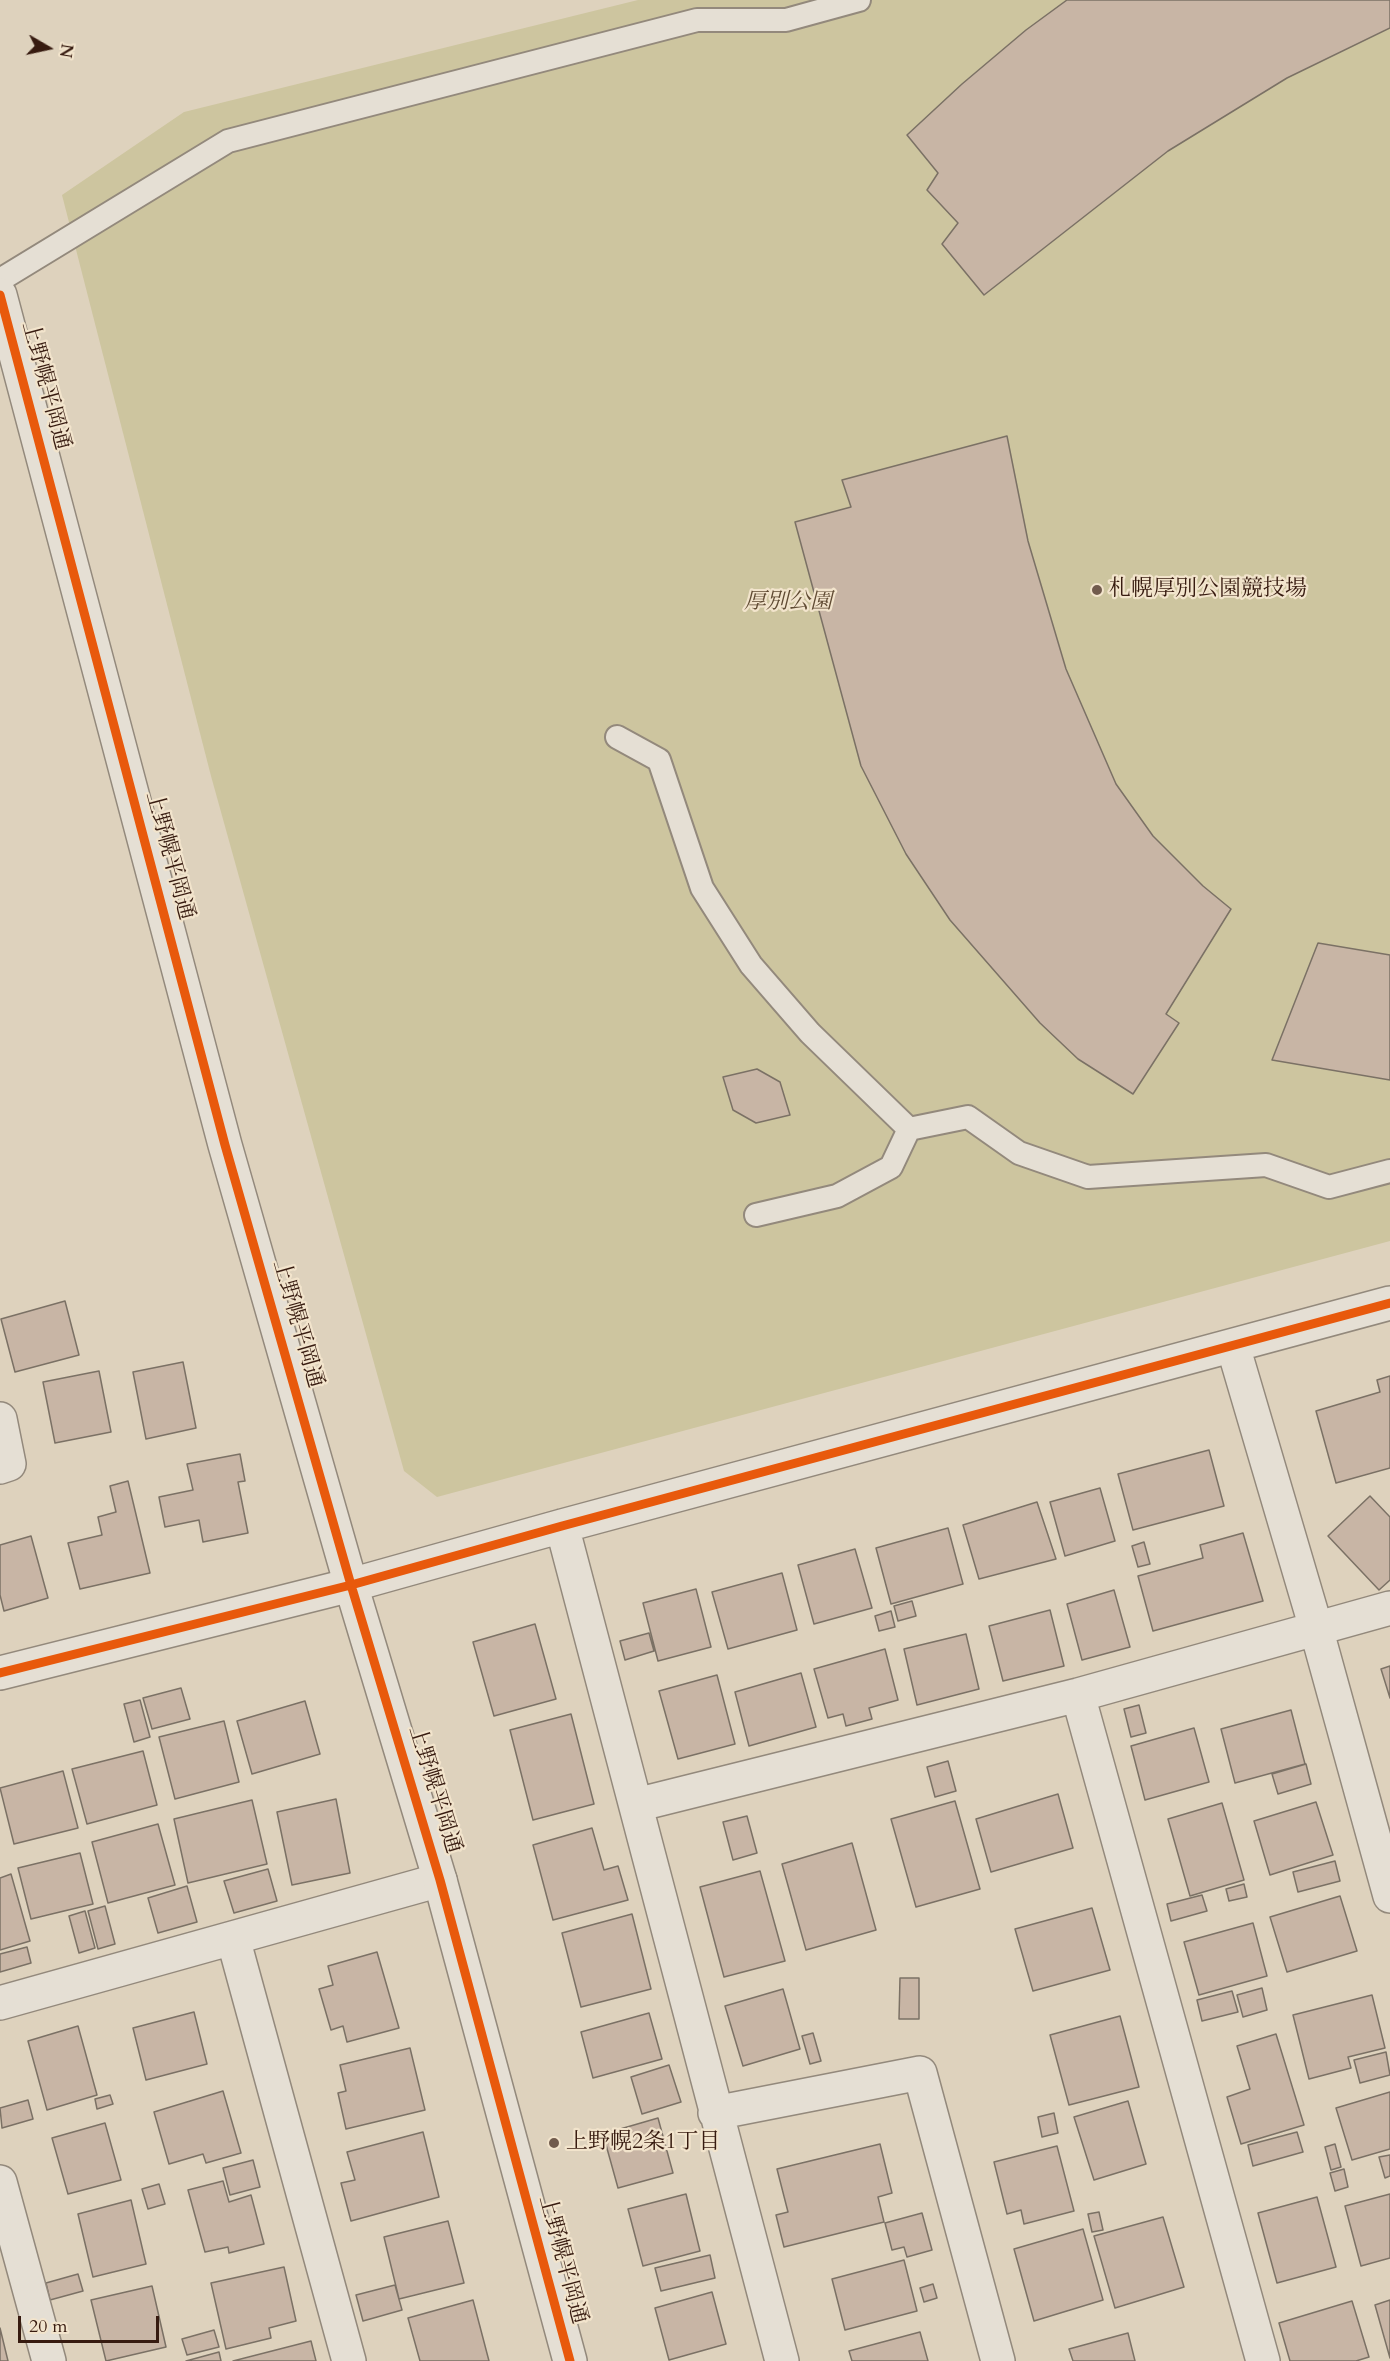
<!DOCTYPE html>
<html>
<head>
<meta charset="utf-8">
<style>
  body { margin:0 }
  #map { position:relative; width:1390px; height:2361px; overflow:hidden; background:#ded2bd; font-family:Cardo,serif }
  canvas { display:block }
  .north { position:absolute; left:18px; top:18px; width:60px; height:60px; -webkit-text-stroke:4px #f2e4cc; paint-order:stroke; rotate:99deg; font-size:16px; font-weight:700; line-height:24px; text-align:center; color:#371b10 }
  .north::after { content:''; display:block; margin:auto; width:21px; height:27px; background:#371b10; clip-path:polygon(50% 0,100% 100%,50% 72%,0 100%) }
  .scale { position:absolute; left:18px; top:2316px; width:141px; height:27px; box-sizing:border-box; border:3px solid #371b10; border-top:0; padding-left:8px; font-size:18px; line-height:21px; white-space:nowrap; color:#371b10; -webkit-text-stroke:4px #f2e4cc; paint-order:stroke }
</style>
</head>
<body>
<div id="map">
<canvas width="1390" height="2361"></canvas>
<div class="north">N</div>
<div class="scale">20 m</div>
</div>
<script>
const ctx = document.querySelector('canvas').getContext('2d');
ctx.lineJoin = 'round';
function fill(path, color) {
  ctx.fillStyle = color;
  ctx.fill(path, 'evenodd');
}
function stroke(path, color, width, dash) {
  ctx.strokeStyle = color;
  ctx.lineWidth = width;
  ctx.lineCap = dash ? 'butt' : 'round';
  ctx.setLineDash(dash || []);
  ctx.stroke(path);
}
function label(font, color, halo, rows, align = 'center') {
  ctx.font = font + ' Cardo,"Noto Serif JP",serif';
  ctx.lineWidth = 4.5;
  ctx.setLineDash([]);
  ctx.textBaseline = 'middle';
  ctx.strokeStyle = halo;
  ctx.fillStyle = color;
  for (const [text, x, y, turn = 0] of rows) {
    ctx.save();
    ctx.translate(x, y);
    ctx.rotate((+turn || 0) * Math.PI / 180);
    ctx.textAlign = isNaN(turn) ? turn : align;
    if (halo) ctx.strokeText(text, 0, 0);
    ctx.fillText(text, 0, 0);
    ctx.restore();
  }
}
const green = new Path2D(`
  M 638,0 L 1390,0 L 1390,1241 L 437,1497 L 404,1471 L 211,776 L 62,195 L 184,112 Z`);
const building = new Path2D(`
  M 1067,0 L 1390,0 L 1390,28 L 1287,78 L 1168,151 L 984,295 L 942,244 L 958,223 L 927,190 L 938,173 L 907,135 L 962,84 L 1026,30 Z
  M 1007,436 L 1028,541 L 1066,669 L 1116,784 L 1153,836 L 1203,886 L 1231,909 L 1166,1014 L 1179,1023 L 1133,1094 L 1078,1059 L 1040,1023 L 950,920 L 906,854 L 861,766 L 795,522 L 851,507 L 842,480 Z
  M 1318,943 L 1390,955 L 1390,1080 L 1272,1060 Z
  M 757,1069 L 780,1082 L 790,1115 L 756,1123 L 733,1110 L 723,1077 Z
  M 65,1301 L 79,1355 L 15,1372 L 1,1319 Z
  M 183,1362 L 196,1428 L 146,1439 L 133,1372 Z
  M 99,1371 L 111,1432 L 55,1443 L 43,1382 Z
  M 1390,1376 L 1390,1468 L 1336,1483 L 1316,1411 L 1380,1392 L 1377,1380 Z
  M 1209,1450 L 1224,1506 L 1133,1530 L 1118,1474 Z
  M 240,1454 L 245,1481 L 238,1482 L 248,1533 L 203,1542 L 199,1520 L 165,1527 L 159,1497 L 193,1490 L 187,1464 Z
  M 128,1481 L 150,1573 L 80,1589 L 68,1543 L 102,1535 L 98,1517 L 116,1512 L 110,1486 Z
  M 1100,1488 L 1115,1541 L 1065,1556 L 1050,1502 Z
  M 1370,1496 L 1390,1517 L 1390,1580 L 1379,1590 L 1328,1536 Z
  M 1037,1502 L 1056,1559 L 979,1579 L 963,1525 Z
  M 948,1528 L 963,1584 L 891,1604 L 876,1548 Z
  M 1243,1533 L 1263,1601 L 1153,1631 L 1138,1576 L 1203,1558 L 1200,1545 Z
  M 31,1536 L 48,1598 L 4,1611 L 0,1595 L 0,1545 Z
  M 1144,1542 L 1150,1564 L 1138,1567 L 1132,1546 Z
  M 855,1549 L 872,1608 L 814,1624 L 798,1565 Z
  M 782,1573 L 797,1630 L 728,1649 L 712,1592 Z
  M 696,1589 L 711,1647 L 658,1661 L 643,1603 Z
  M 1114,1590 L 1130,1647 L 1082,1660 L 1067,1604 Z
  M 912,1601 L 916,1616 L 898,1621 L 894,1606 Z
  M 1050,1610 L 1064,1666 L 1003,1681 L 989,1626 Z
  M 891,1611 L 895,1627 L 879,1631 L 875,1616 Z
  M 535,1624 L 556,1699 L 494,1716 L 473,1642 Z
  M 649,1633 L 654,1651 L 625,1660 L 620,1641 Z
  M 966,1634 L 979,1689 L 917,1705 L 904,1649 Z
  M 885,1649 L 898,1700 L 869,1708 L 872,1719 L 846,1726 L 843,1714 L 828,1718 L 814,1669 Z
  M 1390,1666 L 1390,1698 L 1381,1669 Z
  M 801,1673 L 816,1727 L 749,1746 L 735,1692 Z
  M 717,1675 L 735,1744 L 678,1759 L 659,1691 Z
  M 181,1688 L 190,1719 L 152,1729 L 143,1698 Z
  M 140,1700 L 150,1737 L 134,1742 L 124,1704 Z
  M 305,1701 L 320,1754 L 252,1774 L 237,1721 Z
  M 1139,1705 L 1146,1733 L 1131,1737 L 1124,1709 Z
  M 1291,1710 L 1305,1764 L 1235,1783 L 1221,1729 Z
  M 571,1714 L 594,1804 L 533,1820 L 510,1730 Z
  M 224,1721 L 239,1782 L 175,1799 L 159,1737 Z
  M 1194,1728 L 1209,1782 L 1145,1800 L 1131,1746 Z
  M 143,1751 L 157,1805 L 87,1824 L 72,1769 Z
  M 948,1761 L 956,1791 L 935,1797 L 927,1767 Z
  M 1306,1764 L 1311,1784 L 1278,1794 L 1272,1774 Z
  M 63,1771 L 78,1828 L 14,1844 L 0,1788 Z
  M 1058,1794 L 1073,1848 L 991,1872 L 976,1819 Z
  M 336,1799 L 350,1873 L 292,1885 L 277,1812 Z
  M 252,1800 L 267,1864 L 188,1883 L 174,1819 Z
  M 955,1801 L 980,1889 L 916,1907 L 891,1819 Z
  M 1316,1802 L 1333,1855 L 1270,1875 L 1254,1821 Z
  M 1222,1803 L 1244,1880 L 1190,1896 L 1168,1819 Z
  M 747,1816 L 757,1853 L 733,1860 L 723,1822 Z
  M 158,1824 L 175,1885 L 108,1903 L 92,1842 Z
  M 592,1828 L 604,1870 L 618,1866 L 628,1900 L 553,1920 L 533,1845 Z
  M 852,1843 L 876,1930 L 806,1950 L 782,1864 Z
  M 80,1853 L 93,1904 L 31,1919 L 18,1868 Z
  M 1335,1861 L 1340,1881 L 1298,1892 L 1293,1872 Z
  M 268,1869 L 277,1901 L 234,1913 L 224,1881 Z
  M 760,1871 L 785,1961 L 724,1977 L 700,1887 Z
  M 11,1874 L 30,1941 L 0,1950 L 0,1878 Z
  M 1244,1884 L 1247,1897 L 1229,1901 L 1226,1889 Z
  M 187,1886 L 197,1922 L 158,1933 L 148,1898 Z
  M 1202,1895 L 1207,1911 L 1171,1921 L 1167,1904 Z
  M 1340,1896 L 1357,1951 L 1287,1972 L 1270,1917 Z
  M 105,1906 L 115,1944 L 98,1949 L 88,1911 Z
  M 1092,1908 L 1110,1970 L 1033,1991 L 1015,1929 Z
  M 85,1911 L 95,1948 L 79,1953 L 69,1916 Z
  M 632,1914 L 651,1989 L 581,2007 L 562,1933 Z
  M 1253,1923 L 1267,1976 L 1199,1995 L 1184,1942 Z
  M 27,1947 L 31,1963 L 0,1972 L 0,1954 Z
  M 377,1952 L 399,2028 L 347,2042 L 343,2026 L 331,2030 L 319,1989 L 333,1985 L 328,1966 Z
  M 900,1978 L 919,1978 L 919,2019 L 899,2019 Z
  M 1262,1988 L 1267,2010 L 1243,2017 L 1237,1995 Z
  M 783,1989 L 800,2049 L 743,2066 L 725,2006 Z
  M 1232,1991 L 1238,2012 L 1202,2021 L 1197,2000 Z
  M 1372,1995 L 1385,2048 L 1348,2057 L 1351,2068 L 1309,2079 L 1293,2015 Z
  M 194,2012 L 207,2064 L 146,2080 L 133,2028 Z
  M 649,2013 L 662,2059 L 593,2078 L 581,2032 Z
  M 1120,2016 L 1139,2087 L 1069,2105 L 1050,2035 Z
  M 78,2026 L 97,2095 L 47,2110 L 28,2041 Z
  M 813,2033 L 821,2061 L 810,2064 L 802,2036 Z
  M 1276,2034 L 1304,2125 L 1241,2144 L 1227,2097 L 1250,2089 L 1237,2046 Z
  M 410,2048 L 425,2110 L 346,2129 L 338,2093 L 346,2091 L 340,2065 Z
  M 1386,2052 L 1390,2075 L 1360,2083 L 1354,2060 Z
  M 669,2065 L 681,2102 L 642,2114 L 631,2077 Z
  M 223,2091 L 241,2153 L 206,2163 L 203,2154 L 169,2164 L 154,2112 Z
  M 1390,2092 L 1390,2149 L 1352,2160 L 1336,2108 Z
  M 110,2095 L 113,2104 L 97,2109 L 95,2099 Z
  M 28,2100 L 33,2119 L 2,2128 L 0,2108 Z
  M 1128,2101 L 1146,2164 L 1094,2180 L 1074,2117 Z
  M 1054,2113 L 1058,2133 L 1042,2137 L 1038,2117 Z
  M 658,2118 L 673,2173 L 618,2188 L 603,2134 Z
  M 105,2123 L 121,2180 L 68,2194 L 52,2138 Z
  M 423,2132 L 439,2197 L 351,2221 L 341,2183 L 355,2180 L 347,2152 Z
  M 1297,2132 L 1303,2152 L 1253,2166 L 1248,2145 Z
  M 880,2144 L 892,2193 L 878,2197 L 884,2222 L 784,2247 L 776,2215 L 788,2212 L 777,2169 Z
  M 1335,2144 L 1341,2167 L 1331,2170 L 1325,2147 Z
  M 1057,2146 L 1074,2211 L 1024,2224 L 1021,2210 L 1007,2214 L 994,2162 Z
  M 1390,2155 L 1390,2176 L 1385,2178 L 1379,2157 Z
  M 253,2160 L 260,2187 L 230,2195 L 223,2168 Z
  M 1344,2169 L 1348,2187 L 1335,2191 L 1330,2173 Z
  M 223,2181 L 229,2202 L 251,2195 L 264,2244 L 229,2253 L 228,2247 L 205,2252 L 188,2190 Z
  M 159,2184 L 165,2204 L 148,2209 L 142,2189 Z
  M 686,2194 L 700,2251 L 643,2266 L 628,2209 Z
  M 1390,2194 L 1390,2258 L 1361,2266 L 1345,2206 Z
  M 1317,2197 L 1336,2267 L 1277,2283 L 1258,2213 Z
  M 131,2200 L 146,2264 L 93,2277 L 78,2214 Z
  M 1099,2212 L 1103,2230 L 1092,2232 L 1088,2214 Z
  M 922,2213 L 932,2250 L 907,2257 L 904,2247 L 892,2250 L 885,2223 Z
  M 1163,2217 L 1184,2287 L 1115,2308 L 1094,2236 Z
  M 448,2221 L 464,2283 L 399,2299 L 384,2237 Z
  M 1083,2229 L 1103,2300 L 1034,2321 L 1014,2249 Z
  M 710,2255 L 715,2278 L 661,2291 L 655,2268 Z
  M 904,2260 L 917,2311 L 845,2330 L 832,2279 Z
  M 284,2267 L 296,2321 L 269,2328 L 271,2338 L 226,2349 L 211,2283 Z
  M 78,2274 L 83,2291 L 50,2300 L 46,2283 Z
  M 933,2284 L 937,2298 L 924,2302 L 920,2288 Z
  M 395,2285 L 402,2310 L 363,2321 L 356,2295 Z
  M 152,2286 L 166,2347 L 106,2361 L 91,2300 Z
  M 712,2292 L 726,2344 L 669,2360 L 655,2308 Z
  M 473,2300 L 489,2361 L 420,2361 L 408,2318 Z
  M 1390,2300 L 1390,2358 L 1375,2305 Z
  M 1352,2301 L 1369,2357 L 1356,2361 L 1290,2361 L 1279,2323 Z
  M 0,2328 L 8,2361 L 0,2361 Z
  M 214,2330 L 219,2347 L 187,2355 L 182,2339 Z
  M 920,2332 L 928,2361 L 852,2361 L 849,2351 Z
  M 1128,2333 L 1135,2361 L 1073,2361 L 1069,2349 Z
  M 311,2341 L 316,2361 L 233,2361 Z
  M 219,2352 L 221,2361 L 186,2361 Z`);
const service = new Path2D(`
  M 0,280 L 228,141 L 697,20 L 786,20 L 859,0
  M 617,737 L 659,760 L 702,888 L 751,965 L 810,1033 L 909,1129
  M 756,1215 L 837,1196 L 891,1167 L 909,1129 L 968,1117 L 1019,1153 L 1088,1177 L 1266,1165 L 1329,1187 L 1390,1171`);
const minor = new Path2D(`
  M 1233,1346 L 1316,1628 L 1390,1896
  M 0,1419 L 9,1464 L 0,1467
  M 562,1526 L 782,2361
  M 0,1673 L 351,1585 L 562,1526 L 1390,1303
  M 1078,1695 L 1263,2361
  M 636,1805 L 1078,1695 L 1390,1608
  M 233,1938 L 349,2361
  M 0,2003 L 440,1880
  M 715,2113 L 920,2073 L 998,2361
  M 0,2182 L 49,2361`);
const tertiary = new Path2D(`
  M 0,295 L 225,1145 L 351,1585 L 440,1880 L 570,2361`);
const cycleway = new Path2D(`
  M 0,295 L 225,1145 L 351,1585 L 440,1880 L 570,2361
  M 0,1673 L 351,1585 L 562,1526 L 1390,1303`);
const markers = [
  [1097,590,6,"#715b4d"],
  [554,2143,6,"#715b4d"]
];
const streetNames = [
  ["上野幌平岡通",45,386,75],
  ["上野幌平岡通",169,856,75],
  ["上野幌平岡通",297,1324,74],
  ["上野幌平岡通",434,1790,73],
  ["上野幌平岡通",562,2260,75]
];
const poiNames = [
  ["札幌厚別公園競技場",1109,590],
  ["上野幌2条1丁目",566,2143]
];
const parkNames = [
  ["厚別公園",788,603]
];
fill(green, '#cdc59f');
fill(building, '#c8b5a5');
stroke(building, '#7b7165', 1.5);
stroke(service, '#93897c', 26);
stroke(minor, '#93897c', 36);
stroke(tertiary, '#93897c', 36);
stroke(service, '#e5dfd4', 22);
stroke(minor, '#e5dfd4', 33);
stroke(tertiary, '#e5dfd4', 33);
stroke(cycleway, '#e8590c', 9);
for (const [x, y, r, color] of markers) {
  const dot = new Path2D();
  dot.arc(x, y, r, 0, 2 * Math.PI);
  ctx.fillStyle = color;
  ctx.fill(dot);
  stroke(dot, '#f2e4cc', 2);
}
label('22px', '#371b10', '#f2e4cc', streetNames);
label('22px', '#371b10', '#f2e4cc', poiNames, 'left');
label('italic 22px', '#604b33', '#f2e4cc', parkNames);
</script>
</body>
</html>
